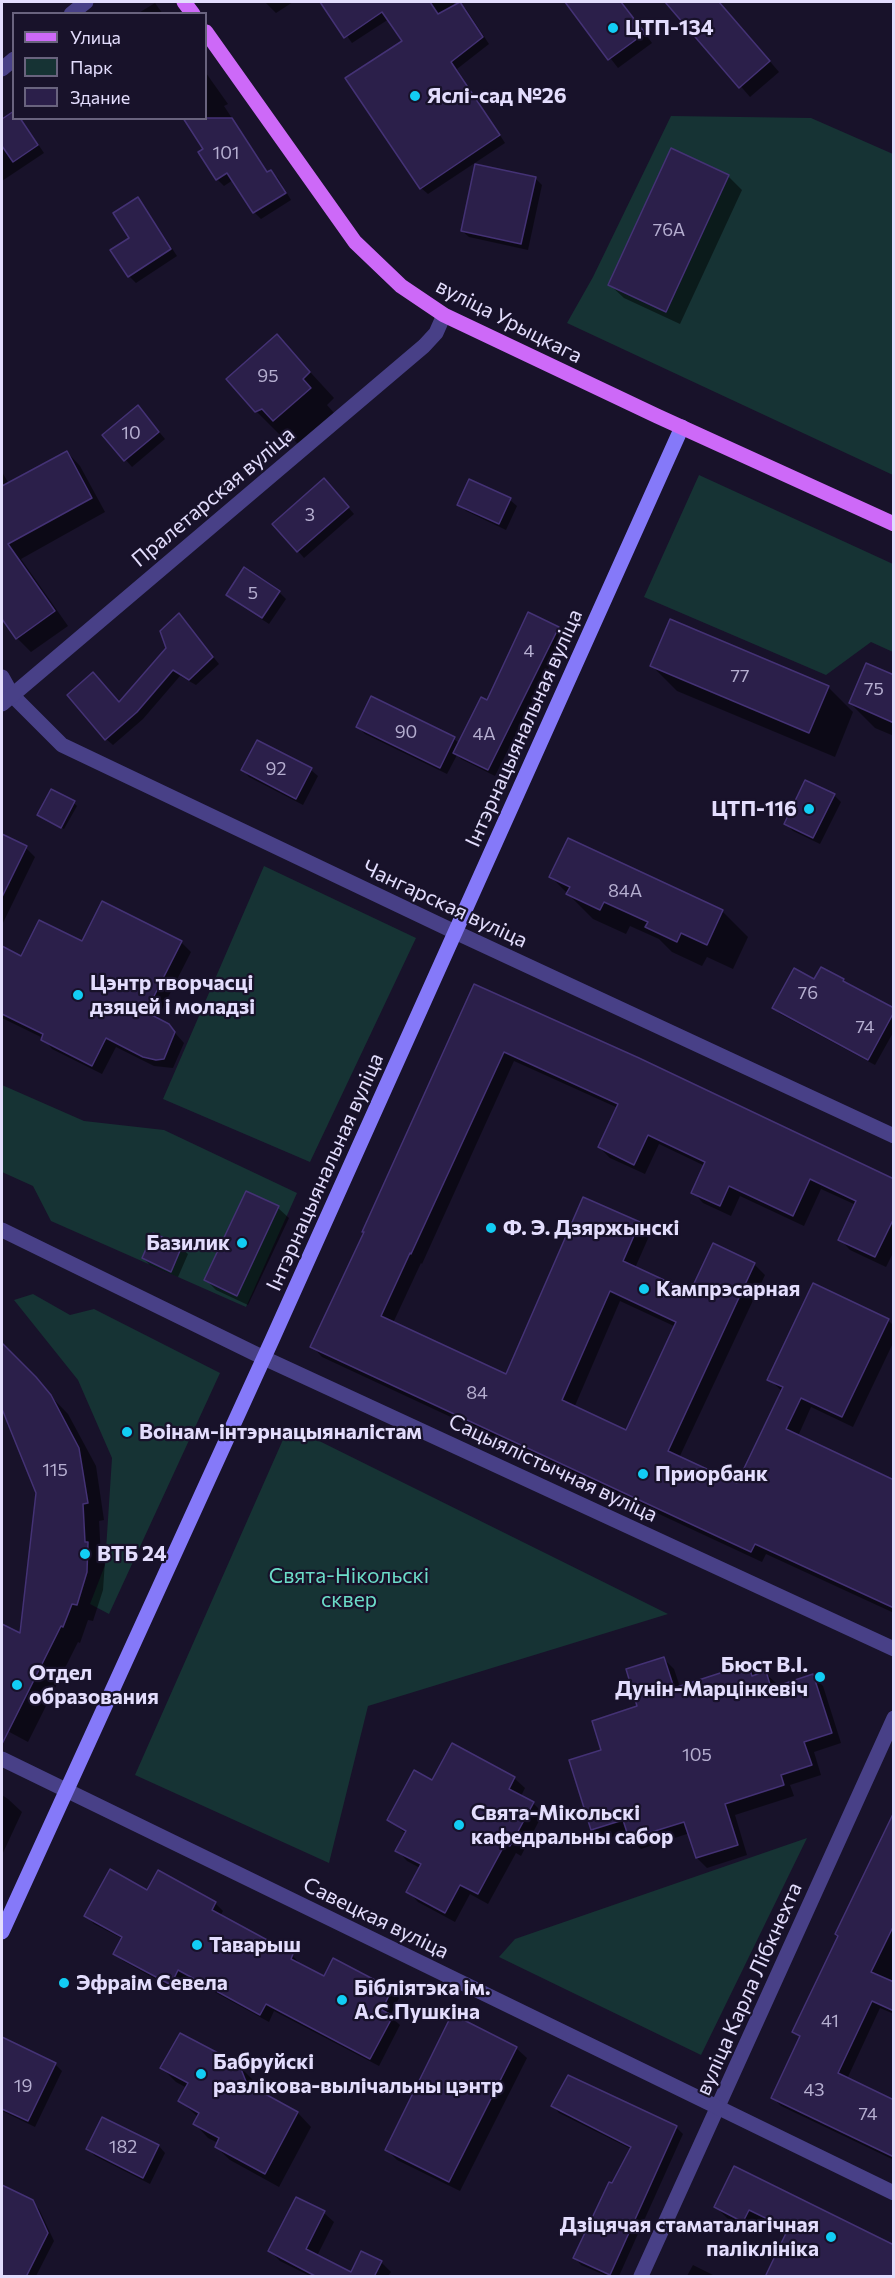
<!DOCTYPE html>
<html>
<head>
<meta charset="utf-8">
<style>
  body { margin:0 }
  #map { position:relative; width:895px; height:2278px; overflow:hidden; background:#18122a; font-family:Commissioner,sans-serif }
  canvas { display:block }
  .frame { position:absolute; inset:0; border:3px solid #e3ddfd; pointer-events:none }
  .legend { position:absolute; left:12px; top:12px; width:195px; height:108px; box-sizing:border-box; background:#18122a; border:2px solid #69637e; margin:0; padding:8px 10px; list-style:none; font-size:18px; color:#e3ddfd }
  .legend li { display:flex; align-items:center; gap:12px; height:30px }
  .legend b { width:30px; border:2px solid #69637e }
</style>
</head>
<body>
<div id="map">
<canvas width="895" height="2278"></canvas>
<div class="frame"></div>
<ul class="legend">
<li><b style="height:8px;background:#cd69f8"></b>Улица</li>
<li><b style="height:16px;background:#163334"></b>Парк</li>
<li><b style="height:16px;background:#2b1f4a"></b>Здание</li>
</ul>
</div>
<script>
const ctx = document.querySelector('canvas').getContext('2d');
ctx.lineJoin = 'round';
function fill(path, color) {
  ctx.fillStyle = color;
  ctx.fill(path, 'evenodd');
}
function stroke(path, color, width, dash) {
  ctx.strokeStyle = color;
  ctx.lineWidth = width;
  ctx.lineCap = dash ? 'butt' : 'round';
  ctx.setLineDash(dash || []);
  ctx.stroke(path);
}
function label(font, color, halo, rows, align = 'center') {
  ctx.font = font + ' Commissioner,sans-serif';
  ctx.lineWidth = 4.5;
  ctx.setLineDash([]);
  ctx.textBaseline = 'middle';
  ctx.strokeStyle = halo;
  ctx.fillStyle = color;
  for (const [text, x, y, turn = 0] of rows) {
    ctx.save();
    ctx.translate(x, y);
    ctx.rotate((+turn || 0) * Math.PI / 180);
    ctx.textAlign = isNaN(turn) ? turn : align;
    if (halo) ctx.strokeText(text, 0, 0);
    ctx.fillText(text, 0, 0);
    ctx.restore();
  }
}
const green = new Path2D(`
  M 671,116 L 811,118 L 893,154 L 893,475 L 567,323 L 593,277 Z
  M 699,475 L 893,564 L 893,652 L 871,642 L 826,675 L 644,597 Z
  M 264,866 L 416,938 L 310,1162 L 163,1099 Z
  M 2,1085 L 84,1121 L 164,1130 L 297,1193 L 246,1307 L 51,1221 L 33,1186 L 2,1172 Z
  M 33,1294 L 70,1315 L 94,1309 L 220,1373 L 109,1614 L 90,1604 L 105,1565 L 112,1458 L 78,1380 L 14,1300 Z
  M 289,1426 L 668,1614 L 368,1706 L 329,1863 L 135,1775 Z
  M 807,1838 L 701,2055 L 499,1957 L 515,1939 Z`);
const shadow = new Path2D(`
  M 265,2 L 293,2 L 276,13 Z
  M 326,2 L 453,2 L 455,5 L 459,2 L 466,9 L 489,44 L 457,69 L 505,143 L 428,194 L 421,188 L 404,41 L 389,19 L 352,43 L 323,3 Z
  M 567,2 L 622,2 L 652,43 L 618,68 Z
  M 668,2 L 719,2 L 779,72 L 750,97 Z
  M 155,3 L 163,14 L 137,14 Z
  M 206,73 L 228,104 L 224,106 L 268,173 L 271,172 L 278,178 L 291,200 L 261,219 L 254,212 L 233,180 L 224,186 L 217,179 L 205,150 Z
  M 14,112 L 14,118 L 21,119 L 44,153 L 2,181 L 2,120 Z
  M 728,176 L 742,190 L 680,324 L 624,298 L 610,285 Z
  M 535,178 L 542,185 L 528,250 L 469,237 L 462,231 Z
  M 138,199 L 144,206 L 177,256 L 136,283 L 129,276 L 131,238 Z
  M 277,336 L 334,398 L 327,405 L 335,414 L 299,445 L 287,433 L 281,436 L 256,411 Z
  M 144,414 L 165,439 L 132,467 L 104,435 Z
  M 67,452 L 80,466 L 105,512 L 21,559 L 68,626 L 31,652 L 17,638 L 2,616 L 2,472 L 9,484 Z
  M 330,487 L 354,514 L 304,558 L 298,551 Z
  M 510,500 L 517,506 L 506,530 L 466,511 L 459,504 Z
  M 279,592 L 286,599 L 269,624 L 234,601 L 228,595 Z
  M 185,622 L 219,664 L 196,685 L 180,676 L 143,719 L 113,745 L 106,739 L 119,704 L 168,649 Z
  M 558,628 L 565,635 L 495,776 L 461,759 L 457,755 L 447,774 L 365,734 L 358,727 L 372,698 L 454,739 L 459,743 L 488,702 Z
  M 652,666 L 828,687 L 853,712 L 835,757 L 677,691 Z
  M 894,677 L 894,736 L 875,728 L 850,703 Z
  M 257,742 L 311,770 L 318,776 L 303,805 L 249,777 L 243,770 Z
  M 834,795 L 841,802 L 820,844 L 793,831 L 786,824 Z
  M 74,803 L 77,806 L 64,829 L 42,817 Z
  M 2,835 L 26,848 L 35,857 L 2,925 Z
  M 568,840 L 723,912 L 748,937 L 733,969 L 707,957 L 702,966 L 672,952 L 659,939 L 630,926 L 626,934 L 593,919 L 551,877 Z
  M 181,942 L 191,952 L 157,1019 L 168,1025 L 184,1043 L 173,1068 L 154,1066 L 116,1047 L 102,1074 L 52,1049 L 43,1038 L 2,1018 L 2,948 L 21,958 L 83,943 Z
  M 843,980 L 849,986 L 894,1009 L 894,1031 L 875,1065 L 780,1014 L 774,1008 L 815,981 Z
  M 475,986 L 894,1180 L 894,1251 L 886,1267 L 850,1250 L 840,1239 L 856,1205 L 821,1189 L 804,1226 L 740,1196 L 731,1216 L 703,1203 L 693,1192 L 705,1166 L 659,1144 L 645,1174 L 610,1158 L 599,1147 L 618,1108 L 514,1061 L 422,1264 L 421,1263 L 393,1323 L 507,1376 L 639,1223 L 650,1234 L 635,1268 L 691,1294 L 754,1264 L 765,1275 L 679,1458 L 738,1485 L 783,1392 L 769,1379 L 888,1320 L 894,1326 L 894,1341 L 853,1427 L 811,1407 L 798,1436 L 894,1482 L 894,1613 L 766,1554 L 762,1562 L 322,1357 L 312,1346 L 365,1233 ZM 620,1301 L 676,1327 L 627,1432 L 574,1408 Z
  M 247,1193 L 278,1208 L 289,1218 L 248,1305 L 216,1290 L 206,1280 Z
  M 154,1235 L 181,1248 L 188,1254 L 178,1277 L 150,1265 L 143,1258 Z
  M 2,1346 L 68,1414 L 96,1466 L 104,1520 L 99,1521 L 101,1557 L 105,1561 L 103,1590 L 93,1621 L 88,1620 L 80,1643 L 78,1642 L 28,1742 L 2,1728 L 2,1629 L 3,1626 L 21,1636 L 38,1483 L 6,1417 L 2,1413 Z
  M 664,1659 L 674,1669 L 680,1687 L 747,1665 L 757,1675 L 765,1673 L 776,1683 L 777,1687 L 813,1676 L 823,1686 L 841,1743 L 814,1752 L 821,1775 L 790,1785 L 794,1796 L 735,1815 L 747,1855 L 707,1868 L 697,1858 L 690,1833 L 641,1849 L 630,1839 L 628,1832 L 603,1840 L 593,1829 L 603,1751 L 639,1707 Z
  M 514,1778 L 525,1788 L 521,1796 L 533,1803 L 543,1813 L 521,1856 L 516,1853 L 488,1904 L 470,1894 L 455,1922 L 418,1902 L 408,1891 L 420,1868 L 407,1861 L 397,1850 L 406,1834 L 389,1820 L 433,1782 Z
  M 2,1795 L 8,1799 L 22,1812 L 2,1855 Z
  M 894,1812 L 894,2014 L 880,2008 L 847,2079 L 894,2101 L 894,2160 L 781,2106 L 772,2097 L 801,2038 L 794,2031 L 839,1936 L 836,1934 Z
  M 147,1892 L 215,1903 L 223,1911 L 220,1916 L 293,1956 L 300,1964 L 299,1965 L 324,1978 L 334,1960 L 391,1991 L 399,1998 L 390,2016 L 400,2025 L 379,2066 L 274,2011 L 269,2022 L 187,1977 L 179,1992 L 123,1961 L 115,1954 L 123,1939 L 94,1924 L 86,1916 Z
  M 6,2040 L 55,2064 L 62,2071 L 35,2127 L 2,2111 L 2,2049 Z
  M 516,2048 L 527,2058 L 460,2191 L 397,2160 L 386,2149 Z
  M 238,2065 L 252,2079 L 257,2091 L 298,2113 L 311,2127 L 279,2187 L 230,2160 L 216,2147 L 218,2143 L 208,2138 L 195,2124 L 198,2117 L 180,2101 L 187,2088 L 176,2082 L 162,2068 Z
  M 553,2106 L 676,2127 L 683,2134 L 619,2276 L 607,2276 L 581,2265 L 575,2258 L 631,2149 L 559,2113 Z
  M 103,2119 L 159,2146 L 165,2153 L 150,2184 L 95,2156 L 88,2149 Z
  M 735,2168 L 894,2246 L 787,2234 L 761,2221 L 756,2233 L 728,2219 L 715,2206 Z
  M 2,2186 L 32,2202 L 39,2209 L 54,2241 L 36,2276 L 2,2276 Z
  M 297,2199 L 324,2213 L 334,2222 L 317,2256 L 352,2274 L 381,2262 L 391,2272 L 388,2276 L 310,2276 L 280,2261 L 270,2251 Z
  M 693,2265 L 715,2276 L 716,2276 L 687,2276 Z`);
const building = new Path2D(`
  M 320,2 L 430,2 L 438,14 L 460,2 L 483,37 L 451,62 L 500,135 L 420,189 L 345,78 L 402,41 L 382,12 L 344,38 Z
  M 565,2 L 621,2 L 645,33 L 608,60 Z
  M 665,2 L 719,2 L 770,61 L 739,88 Z
  M 14,111 L 14,118 L 20,118 L 38,145 L 13,162 L 2,146 L 2,119 Z
  M 183,118 L 232,118 L 267,172 L 271,170 L 286,193 L 253,213 L 227,173 L 216,180 L 198,152 L 203,149 Z
  M 671,148 L 729,175 L 666,312 L 608,285 Z
  M 475,164 L 536,177 L 521,244 L 461,231 Z
  M 138,197 L 171,249 L 128,277 L 110,250 L 129,238 L 113,213 Z
  M 277,334 L 310,372 L 303,379 L 311,388 L 273,421 L 262,409 L 255,412 L 226,379 Z
  M 138,405 L 159,432 L 124,461 L 102,435 Z
  M 67,451 L 92,498 L 8,544 L 55,611 L 16,639 L 2,619 L 2,486 Z
  M 324,478 L 349,507 L 297,552 L 272,524 Z
  M 469,479 L 511,498 L 499,524 L 457,505 Z
  M 244,567 L 280,591 L 262,618 L 226,595 Z
  M 528,612 L 559,627 L 488,770 L 453,753 L 481,697 L 487,700 Z
  M 179,613 L 213,657 L 189,680 L 173,670 L 137,712 L 105,740 L 67,695 L 93,672 L 119,702 L 166,648 L 160,631 Z
  M 670,619 L 829,686 L 809,733 L 650,666 Z
  M 866,663 L 894,675 L 894,723 L 849,703 Z
  M 371,696 L 455,737 L 440,768 L 356,727 Z
  M 257,740 L 312,768 L 296,799 L 241,770 Z
  M 805,780 L 835,794 L 813,838 L 784,824 Z
  M 51,789 L 75,801 L 61,828 L 37,815 Z
  M 2,834 L 27,846 L 2,897 Z
  M 568,838 L 723,910 L 707,945 L 681,933 L 677,942 L 645,927 L 648,922 L 604,902 L 600,910 L 566,894 L 570,887 L 549,877 Z
  M 102,901 L 182,941 L 146,1012 L 169,1024 L 175,1032 L 164,1059 L 156,1060 L 143,1057 L 106,1038 L 92,1066 L 41,1040 L 43,1034 L 2,1014 L 2,946 L 21,956 L 39,920 L 82,941 Z
  M 821,967 L 844,979 L 843,981 L 894,1008 L 894,1012 L 868,1060 L 772,1008 L 794,968 L 814,979 Z
  M 474,984 L 639,1058 L 894,1179 L 894,1218 L 875,1257 L 838,1240 L 856,1201 L 810,1179 L 793,1216 L 729,1186 L 720,1206 L 691,1193 L 705,1162 L 648,1135 L 634,1165 L 598,1147 L 618,1104 L 504,1052 L 411,1254 L 410,1253 L 381,1316 L 506,1374 L 583,1197 L 640,1222 L 623,1261 L 690,1292 L 713,1243 L 755,1263 L 668,1451 L 737,1483 L 783,1387 L 767,1380 L 813,1283 L 889,1319 L 842,1417 L 801,1398 L 786,1429 L 894,1480 L 894,1608 L 755,1544 L 751,1552 L 310,1347 L 364,1232 L 362,1232 ZM 610,1291 L 676,1322 L 626,1430 L 562,1400 Z
  M 246,1191 L 279,1206 L 237,1296 L 204,1280 Z
  M 153,1233 L 182,1246 L 171,1272 L 142,1258 Z
  M 2,1343 L 36,1377 L 51,1395 L 79,1448 L 88,1503 L 83,1504 L 85,1542 L 88,1542 L 87,1572 L 77,1605 L 72,1604 L 63,1627 L 61,1626 L 2,1744 L 2,1624 L 20,1633 L 36,1493 L 2,1409 Z
  M 664,1657 L 674,1688 L 748,1664 L 752,1676 L 766,1671 L 771,1688 L 813,1674 L 832,1733 L 804,1742 L 812,1765 L 781,1775 L 784,1785 L 725,1804 L 738,1845 L 696,1858 L 684,1822 L 629,1839 L 623,1820 L 591,1830 L 569,1760 L 601,1750 L 592,1721 L 637,1706 L 626,1669 Z
  M 452,1743 L 515,1777 L 509,1789 L 534,1802 L 510,1846 L 505,1844 L 478,1894 L 460,1885 L 445,1913 L 406,1892 L 421,1864 L 395,1851 L 406,1831 L 387,1820 L 414,1770 L 432,1780 Z
  M 894,1812 L 894,1925 L 871,1972 L 894,1982 L 894,2011 L 872,2001 L 838,2073 L 894,2100 L 894,2157 L 771,2098 L 800,2036 L 792,2032 L 838,1936 L 835,1934 Z
  M 110,1869 L 147,1890 L 158,1870 L 216,1902 L 212,1910 L 293,1954 L 291,1959 L 324,1976 L 333,1958 L 392,1989 L 382,2010 L 393,2016 L 370,2059 L 266,2004 L 260,2015 L 178,1970 L 171,1985 L 113,1954 L 122,1937 L 84,1916 Z
  M 452,2014 L 517,2047 L 449,2182 L 385,2150 Z
  M 180,2033 L 239,2064 L 247,2084 L 298,2112 L 265,2174 L 215,2147 L 219,2138 L 193,2124 L 199,2113 L 178,2101 L 188,2083 L 160,2068 Z
  M 2,2037 L 56,2063 L 28,2121 L 2,2109 Z
  M 568,2075 L 677,2126 L 610,2275 L 573,2258 L 609,2182 L 612,2183 L 631,2147 L 551,2106 Z
  M 102,2117 L 159,2145 L 143,2178 L 86,2149 Z
  M 734,2166 L 894,2245 L 894,2277 L 765,2277 L 788,2229 L 749,2210 L 743,2222 L 714,2207 Z
  M 2,2185 L 33,2200 L 48,2233 L 26,2277 L 2,2277 Z
  M 296,2197 L 325,2211 L 306,2249 L 351,2272 L 361,2251 L 382,2261 L 374,2277 L 317,2277 L 268,2251 Z`);
const minor = new Path2D(`
  M 71,14 L 86,2
  M 2,69 L 14,59
  M 2,677 L 12,695 L 62,745 L 455,932 L 894,1136
  M 641,2276 L 894,1718`);
const tertiary = new Path2D(`
  M 2,704 L 424,346 L 436,333 L 444,315
  M 2,1230 L 264,1358 L 894,1649
  M 2,1759 L 894,2193`);
const secondary = new Path2D(`
  M 2,1932 L 272,1340 L 682,427`);
const primary = new Path2D(`
  M 184,2 L 193,14
  M 206,32 L 355,242 L 401,286 L 444,315 L 657,416 L 894,524`);
const markers = [
  [613,28,6,"#12cdf4"],
  [415,96,6,"#12cdf4"],
  [809,809,6,"#12cdf4"],
  [78,995,6,"#12cdf4"],
  [491,1228,6,"#12cdf4"],
  [242,1243,6,"#12cdf4"],
  [644,1289,6,"#12cdf4"],
  [127,1432,6,"#12cdf4"],
  [643,1474,6,"#12cdf4"],
  [85,1554,6,"#12cdf4"],
  [820,1677,6,"#12cdf4"],
  [17,1685,6,"#12cdf4"],
  [459,1825,6,"#12cdf4"],
  [197,1945,6,"#12cdf4"],
  [64,1983,6,"#12cdf4"],
  [342,2000,6,"#12cdf4"],
  [201,2074,6,"#12cdf4"],
  [831,2237,6,"#12cdf4"]
];
const numberNames = [
  ["101",226,153],
  ["76А",669,230],
  ["95",268,376],
  ["10",131,433],
  ["3",310,515],
  ["5",253,593],
  ["4",529,651],
  ["77",740,676],
  ["75",874,689],
  ["90",406,732],
  ["4А",484,734],
  ["92",276,769],
  ["84А",625,891],
  ["76",808,993],
  ["74",865,1027],
  ["84",477,1393],
  ["115",55,1470],
  ["105",697,1755],
  ["41",830,2021],
  ["19",23,2086],
  ["43",814,2090],
  ["74",868,2114],
  ["182",123,2147]
];
const poiNames = [
  ["ЦТП-134",625,28],
  ["Яслі-сад №26",427,96],
  ["ЦТП-116",797,809,"right"],
  ["Цэнтр творчасці",90,983],
  ["дзяцей і моладзі",90,1007],
  ["Ф. Э. Дзяржынскі",503,1228],
  ["Базилик",230,1243,"right"],
  ["Кампрэсарная",656,1289],
  ["Воінам-інтэрнацыяналістам",139,1432],
  ["Приорбанк",655,1474],
  ["ВТБ 24",97,1554],
  ["Бюст В.І.",808,1665,"right"],
  ["Дунін-Марцінкевіч",808,1689,"right"],
  ["Отдел",29,1673],
  ["образования",29,1697],
  ["Свята-Мікольскі",471,1813],
  ["кафедральны сабор",471,1837],
  ["Таварыш",209,1945],
  ["Эфраім Севела",76,1983],
  ["Бібліятэка ім.",354,1988],
  ["А.С.Пушкіна",354,2012],
  ["Бабруйскі",213,2062],
  ["разлікова-вылічальны цэнтр",213,2086],
  ["Дзіцячая стаматалагічная",819,2225,"right"],
  ["паліклініка",819,2249,"right"]
];
const streetNames = [
  ["вуліца Урыцкага",509,321,27],
  ["Пралетарская вуліца",213,497,-40],
  ["Інтэрнацыянальная вуліца",524,728,-66],
  ["Чангарская вуліца",445,904,25],
  ["Інтэрнацыянальная вуліца",325,1172,-66],
  ["Сацыялістычная вуліца",553,1468,25],
  ["Савецкая вуліца",376,1918,26],
  ["вуліца Карла Лібкнехта",749,1989,-66]
];
const parkNames = [
  ["Свята-Нікольскі",349,1576],
  ["сквер",349,1600]
];
fill(green, '#163334');
fill(shadow, '#0007');
fill(building, '#2b1f4a');
stroke(building, '#443275', 1.5);
stroke(minor, '#484087', 15);
stroke(tertiary, '#484087', 15);
stroke(secondary, '#8579f9', 15);
stroke(primary, '#cd69f8', 15);
for (const [x, y, r, color] of markers) {
  const dot = new Path2D();
  dot.arc(x, y, r, 0, 2 * Math.PI);
  ctx.fillStyle = color;
  ctx.fill(dot);
  stroke(dot, '#18122a', 2);
}
label('18px', '#b5aed0', null, numberNames);
label('bold 21px', '#e3ddfd', '#18122a', poiNames, 'left');
label('21px', '#e3ddfd', '#18122a', streetNames);
label('21px', '#6bdcc8', '#18122a', parkNames);
</script>
</body>
</html>
